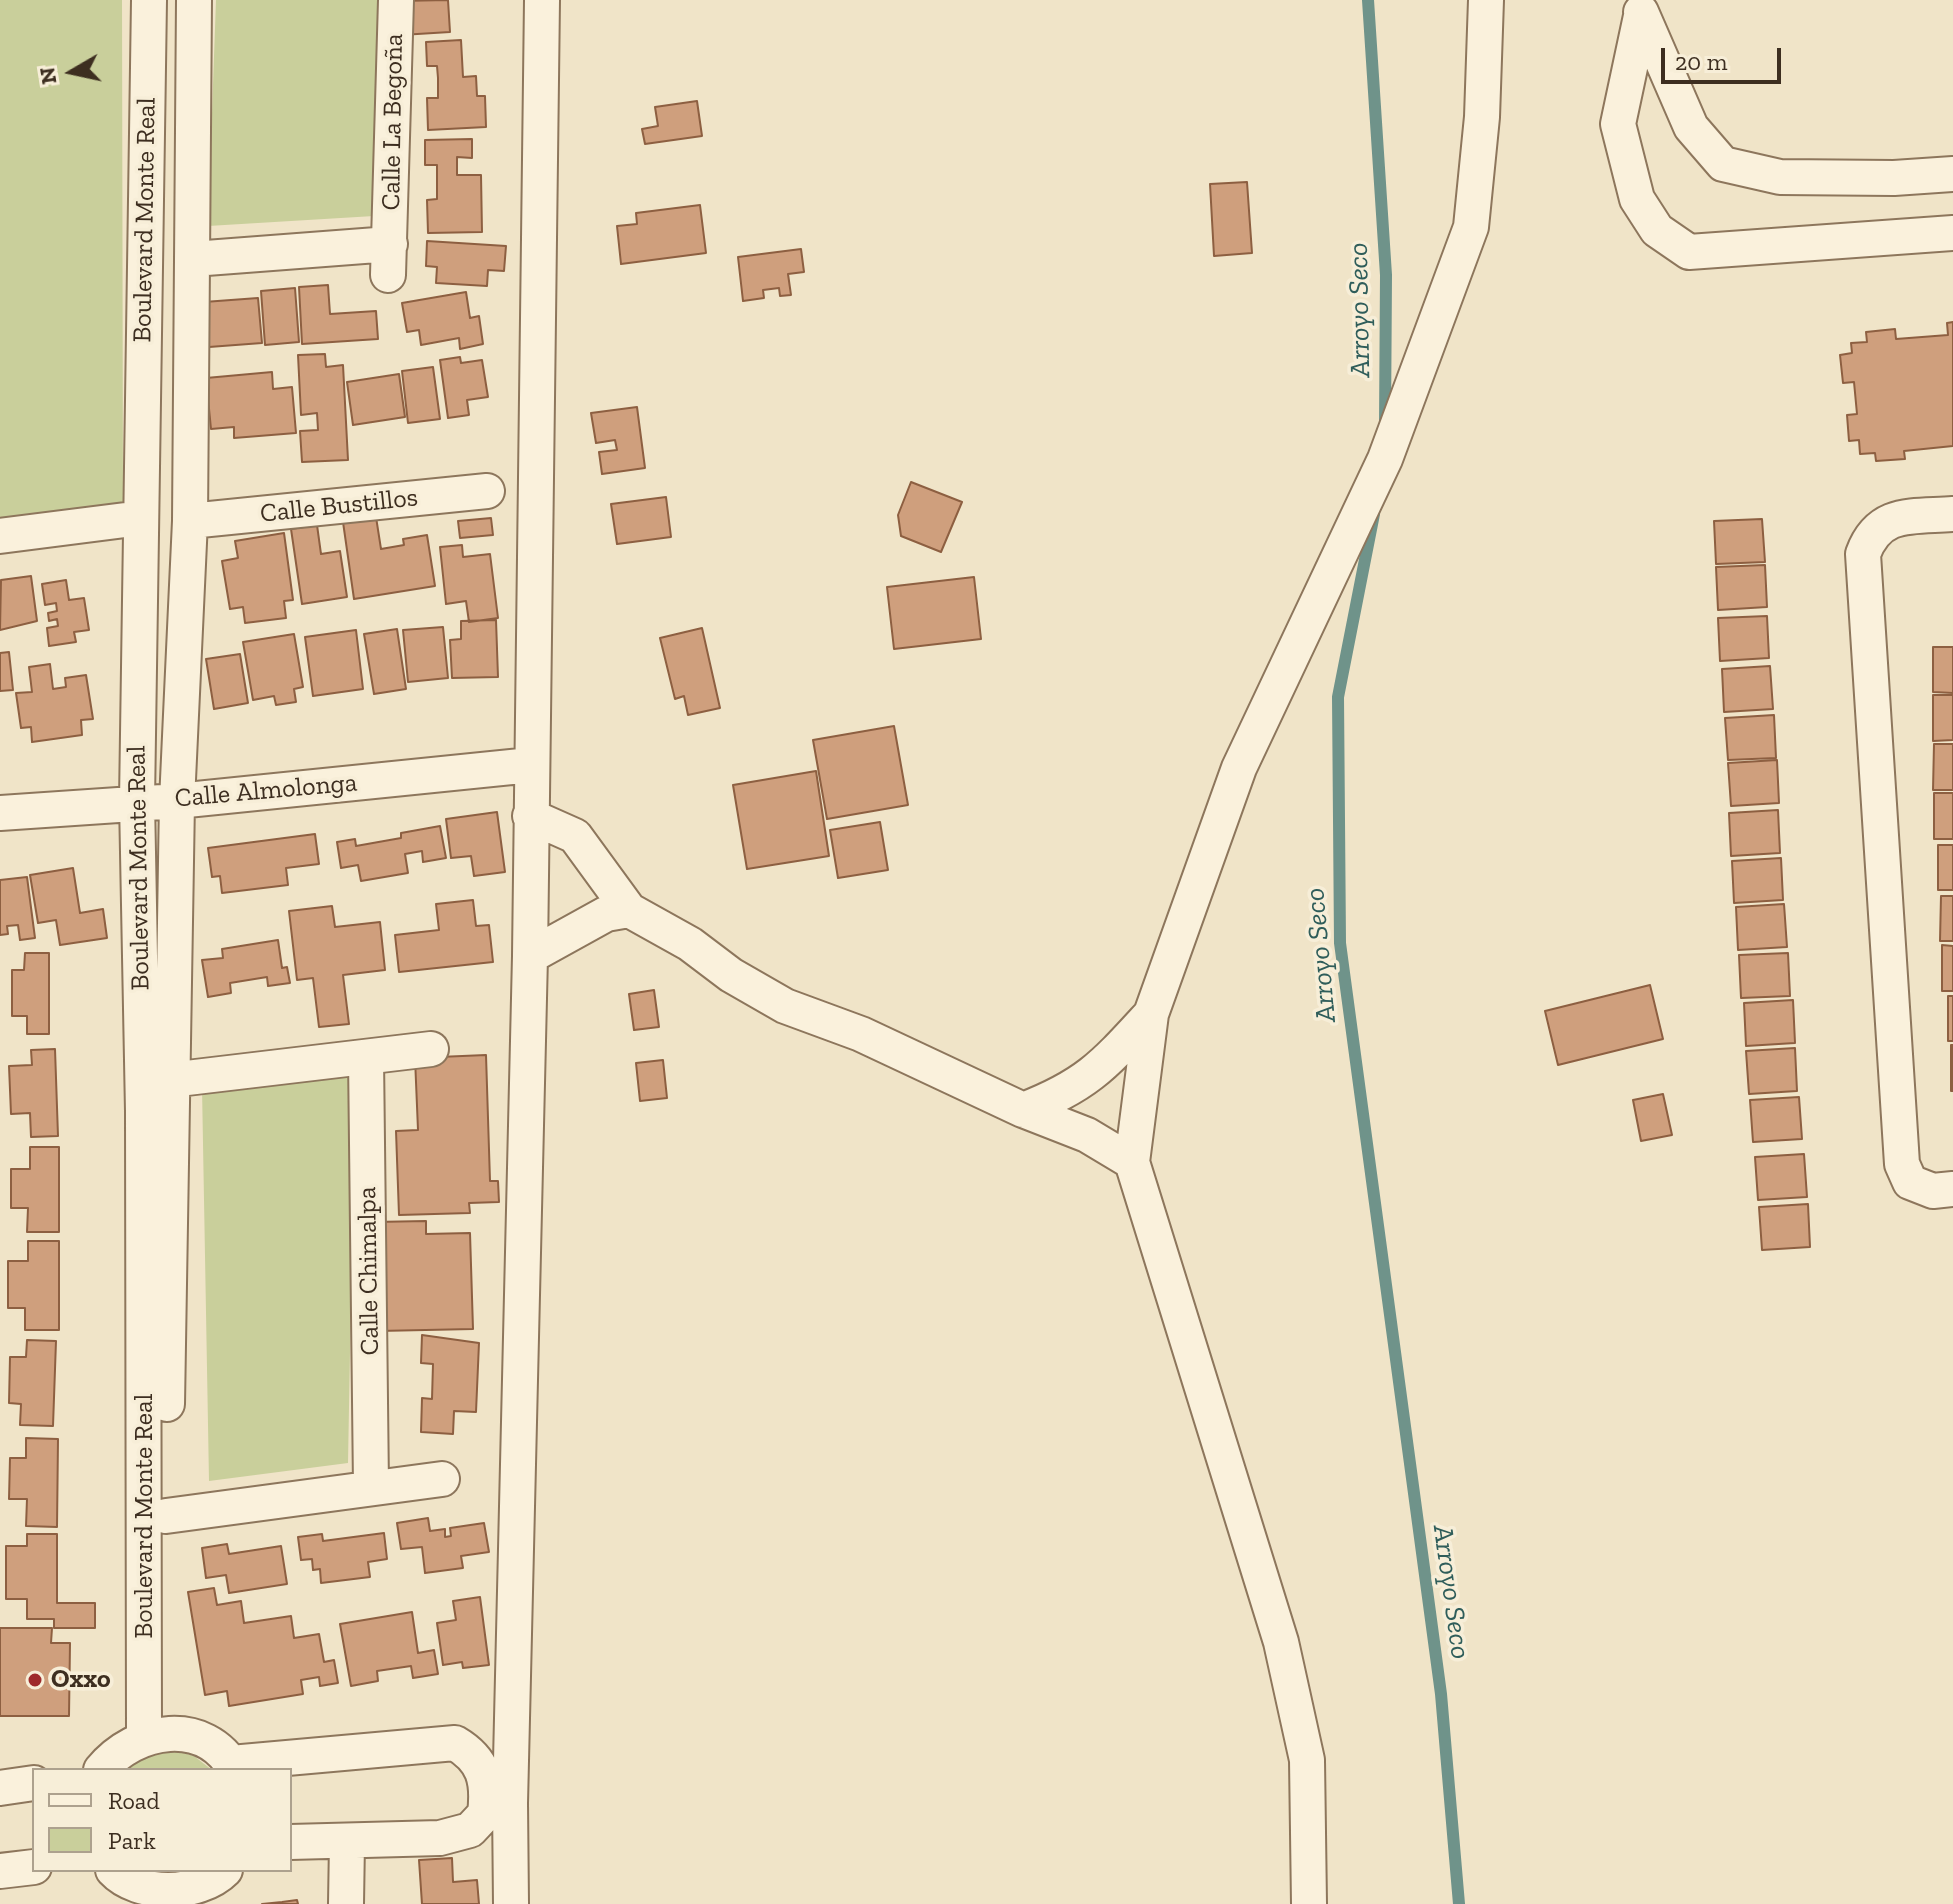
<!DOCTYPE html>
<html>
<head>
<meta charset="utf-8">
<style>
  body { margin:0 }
  #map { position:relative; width:1953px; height:1904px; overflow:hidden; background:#f0e4c8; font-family:"Zilla Slab",serif }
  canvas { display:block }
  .legend { position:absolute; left:32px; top:1768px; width:260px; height:104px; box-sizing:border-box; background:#f7eed8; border:2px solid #ada18e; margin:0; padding:10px 14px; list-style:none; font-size:24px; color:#3d2e20 }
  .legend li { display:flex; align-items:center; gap:16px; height:40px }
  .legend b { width:40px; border:2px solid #ada18e }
  .north { position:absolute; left:32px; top:32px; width:80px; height:80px; -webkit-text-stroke:6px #f7eed8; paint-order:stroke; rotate:261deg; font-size:22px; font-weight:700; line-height:32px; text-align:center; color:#3d2e20 }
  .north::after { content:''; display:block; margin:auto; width:28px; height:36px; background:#3d2e20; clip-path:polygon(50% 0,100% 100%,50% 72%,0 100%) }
  .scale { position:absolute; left:1661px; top:48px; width:120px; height:36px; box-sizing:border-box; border:4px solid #3d2e20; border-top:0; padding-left:10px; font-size:24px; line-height:28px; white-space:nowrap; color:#3d2e20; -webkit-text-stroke:6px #f7eed8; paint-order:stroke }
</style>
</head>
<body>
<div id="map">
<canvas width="1953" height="1904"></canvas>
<ul class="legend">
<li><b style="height:10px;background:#faf1dc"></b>Road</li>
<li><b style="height:22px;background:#c9cf9b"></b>Park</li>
</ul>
<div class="north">N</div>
<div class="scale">20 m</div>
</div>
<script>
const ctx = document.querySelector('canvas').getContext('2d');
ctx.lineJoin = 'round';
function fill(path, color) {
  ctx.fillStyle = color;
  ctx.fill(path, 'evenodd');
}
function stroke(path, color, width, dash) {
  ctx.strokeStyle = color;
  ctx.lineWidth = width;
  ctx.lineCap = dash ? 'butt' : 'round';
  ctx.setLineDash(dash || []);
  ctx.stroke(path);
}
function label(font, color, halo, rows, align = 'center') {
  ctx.font = font + ' "Zilla Slab",serif';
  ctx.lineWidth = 7;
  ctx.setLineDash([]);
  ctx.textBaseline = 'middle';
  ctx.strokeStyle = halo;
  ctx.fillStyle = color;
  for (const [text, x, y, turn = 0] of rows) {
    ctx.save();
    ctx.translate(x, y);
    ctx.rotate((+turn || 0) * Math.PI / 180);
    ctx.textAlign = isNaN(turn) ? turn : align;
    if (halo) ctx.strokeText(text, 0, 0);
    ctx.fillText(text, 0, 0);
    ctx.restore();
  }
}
const green = new Path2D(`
  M 0,0 L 122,0 L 123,505 L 0,526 Z
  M 216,0 L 381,0 L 374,216 L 208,226 Z
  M 355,1072 L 348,1463 L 209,1481 L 202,1087 Z
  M 174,1750 L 194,1756 L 212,1770 L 123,1770 L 153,1752 Z`);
const stream = new Path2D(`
  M 1368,0 L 1386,275 L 1385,425
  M 1374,514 L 1338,697 L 1340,943 L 1441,1694 L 1459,1904`);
const building = new Path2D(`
  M 448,0 L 450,32 L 401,35 L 399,1 Z
  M 461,40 L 463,77 L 476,76 L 477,96 L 485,96 L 486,127 L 428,130 L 427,98 L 438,98 L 438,78 L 437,66 L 427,66 L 426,42 Z
  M 697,101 L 702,136 L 645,144 L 642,129 L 658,126 L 655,107 Z
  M 472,139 L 472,158 L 457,157 L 457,175 L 481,175 L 482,232 L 428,233 L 427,200 L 437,199 L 437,165 L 425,165 L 425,140 Z
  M 1247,182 L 1252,253 L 1214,256 L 1210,184 Z
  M 700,205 L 706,253 L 621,264 L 617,226 L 637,224 L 636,213 Z
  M 427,241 L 506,246 L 504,271 L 488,270 L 487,286 L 436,283 L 437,267 L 426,266 Z
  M 801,249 L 804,272 L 788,274 L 791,295 L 780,296 L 779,288 L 763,290 L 764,298 L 743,301 L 738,257 Z
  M 328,285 L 330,314 L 376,311 L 378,339 L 302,344 L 299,287 Z
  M 295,288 L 299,342 L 265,345 L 261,291 Z
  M 466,292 L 470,318 L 479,316 L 483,344 L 460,349 L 459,338 L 421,345 L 419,330 L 407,332 L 402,303 Z
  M 258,298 L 262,343 L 209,347 L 204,302 Z
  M 1953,322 L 1953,446 L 1904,451 L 1905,459 L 1876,461 L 1875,453 L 1860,454 L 1859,440 L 1849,441 L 1847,415 L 1857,414 L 1854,382 L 1843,383 L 1840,355 L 1852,353 L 1851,343 L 1867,342 L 1866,332 L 1895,329 L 1896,339 L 1948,335 L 1947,323 Z
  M 325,354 L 326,367 L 343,365 L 348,460 L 302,462 L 300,431 L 318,430 L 317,413 L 301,415 L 298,355 Z
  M 460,357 L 461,363 L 482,360 L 488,397 L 467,400 L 469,415 L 448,418 L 440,360 Z
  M 433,367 L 440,419 L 408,423 L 402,371 Z
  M 272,372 L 273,389 L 292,387 L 296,433 L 234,438 L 234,427 L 211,429 L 206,378 Z
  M 399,374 L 405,417 L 353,425 L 347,382 Z
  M 637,407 L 645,468 L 602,474 L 599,452 L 617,450 L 615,440 L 596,443 L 591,413 Z
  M 911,482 L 962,502 L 941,552 L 901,536 L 898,515 Z
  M 666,497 L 671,537 L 617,544 L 611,504 Z
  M 376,517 L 381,549 L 404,545 L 403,539 L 427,535 L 435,586 L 354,599 L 343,522 Z
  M 491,518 L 493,535 L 460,538 L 458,521 Z
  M 1762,519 L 1765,562 L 1716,564 L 1714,521 Z
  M 317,525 L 321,554 L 340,551 L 347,597 L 302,604 L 291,529 Z
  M 284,533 L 293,600 L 284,601 L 286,618 L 245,623 L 243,607 L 230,609 L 222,561 L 238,558 L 235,541 Z
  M 462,545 L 463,557 L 490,554 L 498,618 L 469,622 L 466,601 L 446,604 L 440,547 Z
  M 1765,565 L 1767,607 L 1718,610 L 1716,567 Z
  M 31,576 L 37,621 L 0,630 L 1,580 Z
  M 974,577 L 981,639 L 894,649 L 887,587 Z
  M 66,580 L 69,600 L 84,598 L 89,630 L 74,632 L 76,642 L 49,646 L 47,628 L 58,626 L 57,619 L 49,621 L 48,613 L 57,611 L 56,603 L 45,605 L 42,584 Z
  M 1767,616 L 1769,658 L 1720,661 L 1718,618 Z
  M 496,620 L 498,677 L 452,678 L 450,640 L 461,639 L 461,621 Z
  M 443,627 L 448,678 L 408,682 L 403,630 Z
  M 702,628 L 720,708 L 688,715 L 684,696 L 675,699 L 660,638 Z
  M 397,629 L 406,689 L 374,694 L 364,634 Z
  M 356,630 L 363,689 L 313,696 L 305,637 Z
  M 294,634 L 303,687 L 294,689 L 296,702 L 276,705 L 274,696 L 253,700 L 243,642 Z
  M 1933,647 L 1953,647 L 1953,693 L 1933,692 Z
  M 9,652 L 13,690 L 0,691 L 0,653 Z
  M 240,654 L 248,703 L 214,709 L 206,659 Z
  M 50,664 L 53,689 L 66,687 L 65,678 L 86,675 L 93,719 L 81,720 L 82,735 L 32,742 L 31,727 L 21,728 L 16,693 L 32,692 L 29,667 Z
  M 1770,666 L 1773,709 L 1724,712 L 1722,669 Z
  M 1933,695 L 1953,695 L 1953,740 L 1933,741 Z
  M 1774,715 L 1776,758 L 1728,760 L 1725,718 Z
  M 894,726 L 908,805 L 827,819 L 813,740 Z
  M 1934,744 L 1953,744 L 1953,790 L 1933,790 Z
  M 1777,760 L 1779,803 L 1731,806 L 1728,763 Z
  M 816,771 L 829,856 L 747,869 L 733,785 Z
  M 1934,793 L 1953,793 L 1953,839 L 1934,839 Z
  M 1778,810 L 1780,853 L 1731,856 L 1729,813 Z
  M 497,812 L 505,872 L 474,876 L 471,856 L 451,858 L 446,819 Z
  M 880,822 L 888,870 L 838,878 L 830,830 Z
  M 440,826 L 446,858 L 423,862 L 422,851 L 405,854 L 408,873 L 361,881 L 358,865 L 341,868 L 337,842 L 355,839 L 356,846 L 401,838 L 401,833 Z
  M 315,834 L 319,864 L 286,868 L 288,885 L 222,893 L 220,876 L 212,877 L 208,848 Z
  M 1938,845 L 1953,845 L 1953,890 L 1938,890 Z
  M 1781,858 L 1783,900 L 1734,903 L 1732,861 Z
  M 73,868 L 80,913 L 103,909 L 107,938 L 60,945 L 56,920 L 38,923 L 30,875 Z
  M 27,877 L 35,938 L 20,940 L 18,925 L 7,926 L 8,934 L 0,935 L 0,880 Z
  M 1941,896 L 1953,896 L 1953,941 L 1940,941 Z
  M 473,900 L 476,926 L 489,925 L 493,962 L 399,972 L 395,935 L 439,930 L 436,904 Z
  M 1784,904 L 1787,947 L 1738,950 L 1736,907 Z
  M 332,906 L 335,927 L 380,922 L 385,970 L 343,975 L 349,1024 L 319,1027 L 313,978 L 297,980 L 289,911 Z
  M 278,940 L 282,968 L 287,967 L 290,983 L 268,986 L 267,977 L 230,983 L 231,993 L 208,997 L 202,960 L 223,958 L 222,949 Z
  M 1942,945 L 1953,946 L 1953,991 L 1942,991 Z
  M 25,953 L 49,953 L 49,1034 L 27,1034 L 27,1016 L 12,1016 L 12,970 L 24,970 Z
  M 1788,953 L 1790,996 L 1741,998 L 1739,955 Z
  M 1650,985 L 1663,1039 L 1558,1065 L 1545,1011 Z
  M 654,990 L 659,1027 L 634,1030 L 629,994 Z
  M 1948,996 L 1953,996 L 1953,1041 L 1948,1041 Z
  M 1793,1000 L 1795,1043 L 1746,1046 L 1744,1003 Z
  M 1951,1045 L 1953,1045 L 1953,1091 L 1951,1091 Z
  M 1795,1048 L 1797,1091 L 1749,1094 L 1746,1051 Z
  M 55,1049 L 58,1136 L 31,1137 L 30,1113 L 11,1114 L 9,1066 L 32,1065 L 31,1050 Z
  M 486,1055 L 490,1181 L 498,1181 L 499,1202 L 469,1203 L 470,1213 L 399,1215 L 396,1131 L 418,1130 L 415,1058 Z
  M 663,1060 L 667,1098 L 640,1101 L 636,1063 Z
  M 1663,1094 L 1672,1135 L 1641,1141 L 1633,1100 Z
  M 1799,1097 L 1802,1139 L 1753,1142 L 1750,1100 Z
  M 30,1147 L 59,1147 L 59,1232 L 27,1232 L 28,1208 L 11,1208 L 11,1169 L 30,1169 Z
  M 1804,1154 L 1807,1197 L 1758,1200 L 1755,1157 Z
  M 1808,1204 L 1810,1247 L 1762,1250 L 1759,1207 Z
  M 426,1221 L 426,1234 L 470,1233 L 473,1329 L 378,1331 L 374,1222 Z
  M 28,1241 L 59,1241 L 59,1330 L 25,1330 L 25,1308 L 8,1308 L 8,1261 L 28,1261 Z
  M 422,1335 L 479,1343 L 476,1412 L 454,1411 L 453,1434 L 421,1432 L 422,1398 L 432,1399 L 433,1364 L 421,1363 Z
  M 27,1340 L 56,1341 L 53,1426 L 20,1425 L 21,1404 L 9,1403 L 10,1357 L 26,1357 Z
  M 26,1438 L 58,1439 L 57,1527 L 26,1526 L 27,1499 L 9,1499 L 10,1458 L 26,1458 Z
  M 428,1518 L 430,1531 L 445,1529 L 445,1537 L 451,1536 L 450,1528 L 484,1523 L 489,1552 L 461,1556 L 463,1568 L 425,1573 L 422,1547 L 401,1549 L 397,1523 Z
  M 384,1533 L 387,1559 L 368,1562 L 370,1577 L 321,1583 L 320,1569 L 313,1570 L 312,1559 L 301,1560 L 298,1537 L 322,1534 L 323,1541 Z
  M 27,1534 L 57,1534 L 57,1603 L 95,1603 L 95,1628 L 54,1628 L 54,1619 L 27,1619 L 27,1599 L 6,1599 L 6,1546 L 27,1546 Z
  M 227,1544 L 229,1554 L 281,1546 L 287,1584 L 229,1593 L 226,1575 L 206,1578 L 202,1548 Z
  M 214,1588 L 217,1605 L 241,1601 L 244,1623 L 291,1616 L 294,1638 L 319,1634 L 324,1662 L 334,1660 L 338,1683 L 320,1686 L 319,1677 L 301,1680 L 303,1694 L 229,1706 L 227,1691 L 205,1695 L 188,1592 Z
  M 480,1597 L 489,1665 L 463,1668 L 462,1662 L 443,1665 L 437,1623 L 456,1620 L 453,1601 Z
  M 412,1612 L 418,1653 L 434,1650 L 438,1674 L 413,1678 L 411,1666 L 377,1671 L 378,1681 L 351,1686 L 340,1624 Z
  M 0,1628 L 52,1628 L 51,1643 L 70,1643 L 69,1716 L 0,1716 Z
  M 452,1858 L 453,1882 L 477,1880 L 479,1904 L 422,1904 L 419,1860 Z
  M 297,1900 L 298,1904 L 262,1904 L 282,1902 Z`);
const minor = new Path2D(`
  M 1641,12 L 1691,127 L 1723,164 L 1780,177 L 1894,178 L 1953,174
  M 1641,16 L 1618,124 L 1637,199 L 1657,230 L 1689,252 L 1953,233
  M 193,259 L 390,244
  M 388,275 L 396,0
  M 1953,514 C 1912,517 1879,510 1863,554 L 1902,1164 L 1910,1182 L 1933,1191 L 1953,1189
  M 190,521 L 487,491
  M 0,536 L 141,518
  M 0,813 L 177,801 L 531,765
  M 530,816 L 575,836 L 629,910
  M 530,956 L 606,914 L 629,910 L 690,944 L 731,975 L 785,1006 L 861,1034 L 1023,1110 C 1088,1085 1105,1064 1151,1014
  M 366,1057 L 371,1486
  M 170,1080 L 431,1049
  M 1023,1110 L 1087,1135 L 1132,1162
  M 167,1404 L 177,801 L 190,521 L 194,0
  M 166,1516 L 442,1479
  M 144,1736 L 143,1112 L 137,801 L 149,0
  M 231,1763 L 455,1743 C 484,1760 489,1781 485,1814 L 470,1830 L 440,1838 L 290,1842
  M 101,1770 C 135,1728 205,1716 235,1770
  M 0,1788 L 34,1783
  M 113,1870 C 138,1897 199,1896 225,1870
  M 0,1871 L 34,1867
  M 346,1904 L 347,1842
  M 511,1904 L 510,1803 L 530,956 L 542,0
  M 1309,1904 L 1307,1760 L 1281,1642 L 1132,1162 L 1151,1014 L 1239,768 L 1385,459 L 1471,227 L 1482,117 L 1486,0`);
const markers = [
  [35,1680,8,"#9e2a2b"]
];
const streetNames = [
  ["Calle La Begoña",393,122,-89],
  ["Boulevard Monte Real",145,220,-89],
  ["Calle Bustillos",339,506,-6],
  ["Calle Almolonga",266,791,-5],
  ["Boulevard Monte Real",139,868,-91],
  ["Calle Chimalpa",369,1271,-91],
  ["Boulevard Monte Real",145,1516,-90]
];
const poiNames = [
  ["Oxxo",51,1680]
];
const waterNames = [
  ["Arroyo Seco",1360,310,-91],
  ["Arroyo Seco",1321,955,-95],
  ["Arroyo Seco",1451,1592,82]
];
fill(green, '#c9cf9b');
stroke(stream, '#6f938a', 12);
fill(building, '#cf9f7d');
stroke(building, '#8d5f41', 2);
stroke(minor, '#8d765c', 38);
stroke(minor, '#faf1dc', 34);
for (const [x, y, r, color] of markers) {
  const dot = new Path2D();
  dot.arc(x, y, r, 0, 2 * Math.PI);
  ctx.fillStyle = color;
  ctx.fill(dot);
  stroke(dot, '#f7eed8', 3);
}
label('26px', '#3d2e20', '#f7eed8', streetNames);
label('bold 26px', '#3d2e20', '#f7eed8', poiNames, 'left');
label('italic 28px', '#2f5d5a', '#f7eed8', waterNames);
</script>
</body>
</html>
